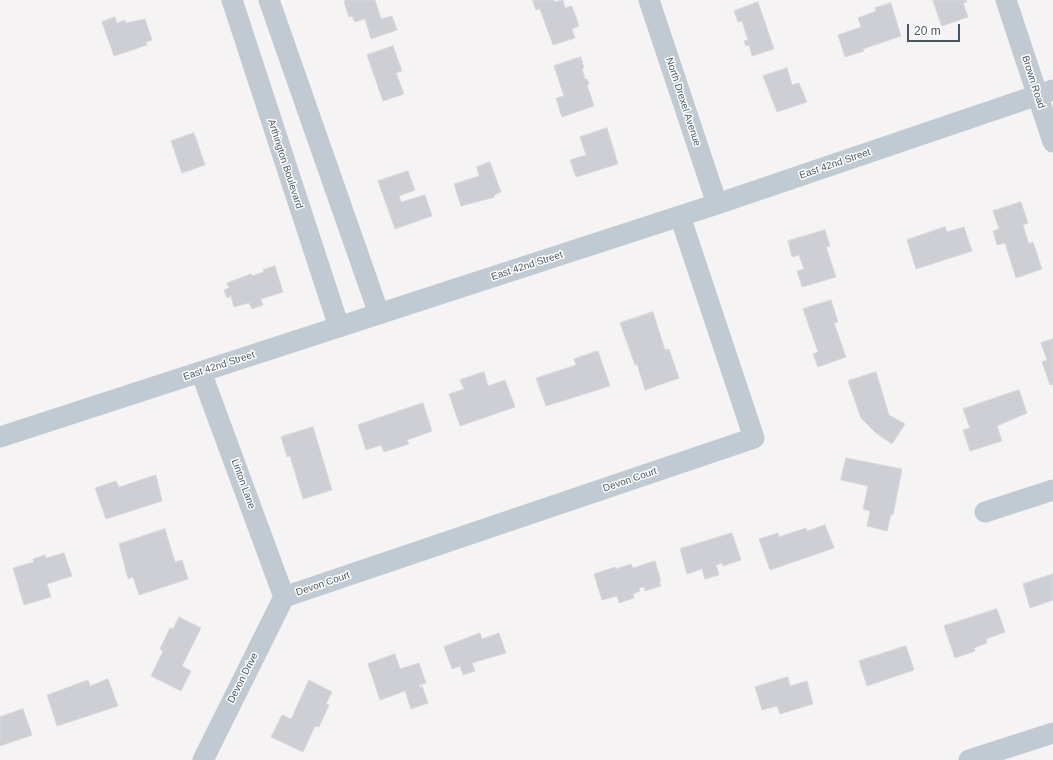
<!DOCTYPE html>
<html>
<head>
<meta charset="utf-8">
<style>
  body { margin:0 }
  #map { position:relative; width:1053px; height:760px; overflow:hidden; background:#f5f3f3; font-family:Helvetica,sans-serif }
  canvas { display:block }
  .scale { position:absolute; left:907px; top:24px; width:53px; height:18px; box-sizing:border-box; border:2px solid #4a5661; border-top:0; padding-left:5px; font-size:12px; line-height:14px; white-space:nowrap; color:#4a5661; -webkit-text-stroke:3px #fff; paint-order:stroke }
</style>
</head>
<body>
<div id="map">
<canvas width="1053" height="760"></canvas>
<div class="scale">20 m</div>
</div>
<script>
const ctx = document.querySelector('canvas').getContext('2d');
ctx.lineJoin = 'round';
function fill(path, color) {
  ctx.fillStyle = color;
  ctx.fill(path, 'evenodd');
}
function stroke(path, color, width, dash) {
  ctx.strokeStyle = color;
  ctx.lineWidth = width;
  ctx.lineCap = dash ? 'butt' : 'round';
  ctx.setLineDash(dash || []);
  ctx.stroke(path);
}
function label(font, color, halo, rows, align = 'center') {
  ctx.font = font + ' Helvetica,sans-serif';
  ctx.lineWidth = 3;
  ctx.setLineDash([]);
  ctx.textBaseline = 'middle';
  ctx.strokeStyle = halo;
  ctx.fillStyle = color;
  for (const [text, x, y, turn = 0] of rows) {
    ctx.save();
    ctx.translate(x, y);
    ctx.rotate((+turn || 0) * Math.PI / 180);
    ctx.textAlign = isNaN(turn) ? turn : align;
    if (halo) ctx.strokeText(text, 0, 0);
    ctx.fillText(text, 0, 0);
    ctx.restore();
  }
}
const building = new Path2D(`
  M 346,0 L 375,0 L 381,19 L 392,16 L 397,30 L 371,39 L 365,19 L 355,22 L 352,16 L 349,17 L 344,2 Z
  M 533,0 L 554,0 L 554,2 L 563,0 L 565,8 L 572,6 L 579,26 L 572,29 L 575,38 L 553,45 L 540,9 L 536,10 Z
  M 933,0 L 966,0 L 967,2 L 963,3 L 968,17 L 942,26 Z
  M 758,2 L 774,49 L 752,56 L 749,45 L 746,46 L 744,41 L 748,40 L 742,21 L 738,22 L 734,11 Z
  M 891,3 L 901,36 L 863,49 L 864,51 L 845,57 L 838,35 L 861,27 L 858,18 L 876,11 L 875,8 Z
  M 115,17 L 117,23 L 125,20 L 126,23 L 145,19 L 152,40 L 146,42 L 147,45 L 114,56 L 102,22 Z
  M 393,46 L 402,71 L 396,73 L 404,94 L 383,101 L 367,55 Z
  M 581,57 L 584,68 L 582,69 L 585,79 L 587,79 L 589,84 L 587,85 L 594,106 L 562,117 L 556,98 L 564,96 L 554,66 Z
  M 787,68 L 792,85 L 799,83 L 807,102 L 777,112 L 763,76 Z
  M 607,128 L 618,164 L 576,177 L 570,160 L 586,155 L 580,137 Z
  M 194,133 L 205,165 L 182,173 L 171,141 Z
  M 490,162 L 501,192 L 494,195 L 495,197 L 461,206 L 454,184 L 479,176 L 477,167 Z
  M 408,171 L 415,190 L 399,196 L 401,202 L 425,195 L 432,216 L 395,229 L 378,181 Z
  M 1021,202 L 1028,223 L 1023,225 L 1029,244 L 1033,242 L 1042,269 L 1016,278 L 1005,243 L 997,245 L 993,231 L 999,229 L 993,211 Z
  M 945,227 L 947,232 L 964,227 L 972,251 L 916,269 L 907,240 Z
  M 825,230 L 830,246 L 826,247 L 836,277 L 802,287 L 797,271 L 804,269 L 799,255 L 792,257 L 788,241 Z
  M 275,266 L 283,292 L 261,299 L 263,305 L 252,309 L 249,303 L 234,307 L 231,296 L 227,298 L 224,290 L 229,288 L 227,283 L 251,274 L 252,276 L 264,272 L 263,270 Z
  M 831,300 L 838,322 L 834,323 L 846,357 L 818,367 L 813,354 L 818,352 L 803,309 Z
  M 653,312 L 665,350 L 669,349 L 679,378 L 645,390 L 637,364 L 635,365 L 620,323 Z
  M 1053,339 L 1053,384 L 1050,385 L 1042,362 L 1047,360 L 1041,343 Z
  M 598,351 L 610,386 L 546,406 L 536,378 L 576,365 L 574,359 Z
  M 484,372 L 488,386 L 505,380 L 515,407 L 460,426 L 449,394 L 464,389 L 460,380 Z
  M 876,372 L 889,415 L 905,424 L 892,444 L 876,433 L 861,418 L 848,381 Z
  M 1019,390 L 1027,413 L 997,426 L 1002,441 L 970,451 L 963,430 L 970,428 L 963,409 Z
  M 423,403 L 432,431 L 407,440 L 409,444 L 384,452 L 381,445 L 366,450 L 358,425 Z
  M 313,427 L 332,490 L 303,499 L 290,456 L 287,457 L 281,437 Z
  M 846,458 L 902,469 L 893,515 L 891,514 L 887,531 L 867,526 L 870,511 L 863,509 L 868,486 L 841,480 Z
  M 156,475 L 162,501 L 106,519 L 95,488 L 116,481 L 119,487 Z
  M 825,525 L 834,548 L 770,570 L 759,539 L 778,533 L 779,537 L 806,528 L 807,531 Z
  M 165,529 L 175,562 L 182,560 L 188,579 L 139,595 L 133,577 L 128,579 L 119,544 Z
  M 732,533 L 741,560 L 723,566 L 722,563 L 716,565 L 719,575 L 705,579 L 702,569 L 687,574 L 680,549 Z
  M 64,553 L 72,576 L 47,584 L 51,597 L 24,605 L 13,568 L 34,562 L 33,559 L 45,555 L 46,558 Z
  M 655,561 L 661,581 L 659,582 L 661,586 L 645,591 L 644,587 L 639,588 L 640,591 L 633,594 L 634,598 L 619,603 L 617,596 L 602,600 L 594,574 L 615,567 L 616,569 L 631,564 L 633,568 Z
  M 1053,574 L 1053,600 L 1030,608 L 1023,584 Z
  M 997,609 L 1005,632 L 986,639 L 987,643 L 974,648 L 975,651 L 955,658 L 944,626 Z
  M 179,617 L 201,628 L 182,666 L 191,671 L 181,691 L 151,676 L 163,651 L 160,649 L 170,628 L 173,629 Z
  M 480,633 L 482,639 L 499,633 L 506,653 L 472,663 L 475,671 L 463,675 L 460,666 L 452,669 L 444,647 Z
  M 906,646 L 914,670 L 867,686 L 859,661 Z
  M 395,654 L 400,669 L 419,663 L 426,683 L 419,685 L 420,687 L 422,686 L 428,703 L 411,709 L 405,691 L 380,700 L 368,664 Z
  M 788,677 L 790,686 L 807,681 L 813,704 L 780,714 L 777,706 L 762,710 L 755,687 Z
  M 108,679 L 118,706 L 57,726 L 47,695 L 88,680 L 90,686 Z
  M 309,680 L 332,692 L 326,704 L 329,705 L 319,727 L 315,726 L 303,752 L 271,737 L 282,715 L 291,719 Z
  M 23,709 L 32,735 L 0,746 L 0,717 Z`);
const minor = new Path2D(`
  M 232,0 L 339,327
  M 269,0 L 379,314
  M 649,0 L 717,204
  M 1006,0 L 1053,142
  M 201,372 L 284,597
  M 0,437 L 717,204 L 1053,90
  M 985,512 L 1053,490
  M 284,597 L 754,438 L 680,216
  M 203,760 L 284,597
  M 969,760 L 1053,733`);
const streetNames = [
  ["Brown Road",1033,82,72],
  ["North Drexel Avenue",683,102,72],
  ["Arthington Boulevard",285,164,72],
  ["East 42nd Street",835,164,-19],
  ["East 42nd Street",527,266,-18],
  ["East 42nd Street",219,366,-18],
  ["Devon Court",630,480,-19],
  ["Linton Lane",243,484,70],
  ["Devon Court",323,584,-19],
  ["Devon Drive",243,678,-63]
];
fill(building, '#cdcfd5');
stroke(building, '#d7d9de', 1);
stroke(minor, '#c1cad2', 21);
label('10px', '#4a5661', '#fff', streetNames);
</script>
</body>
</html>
